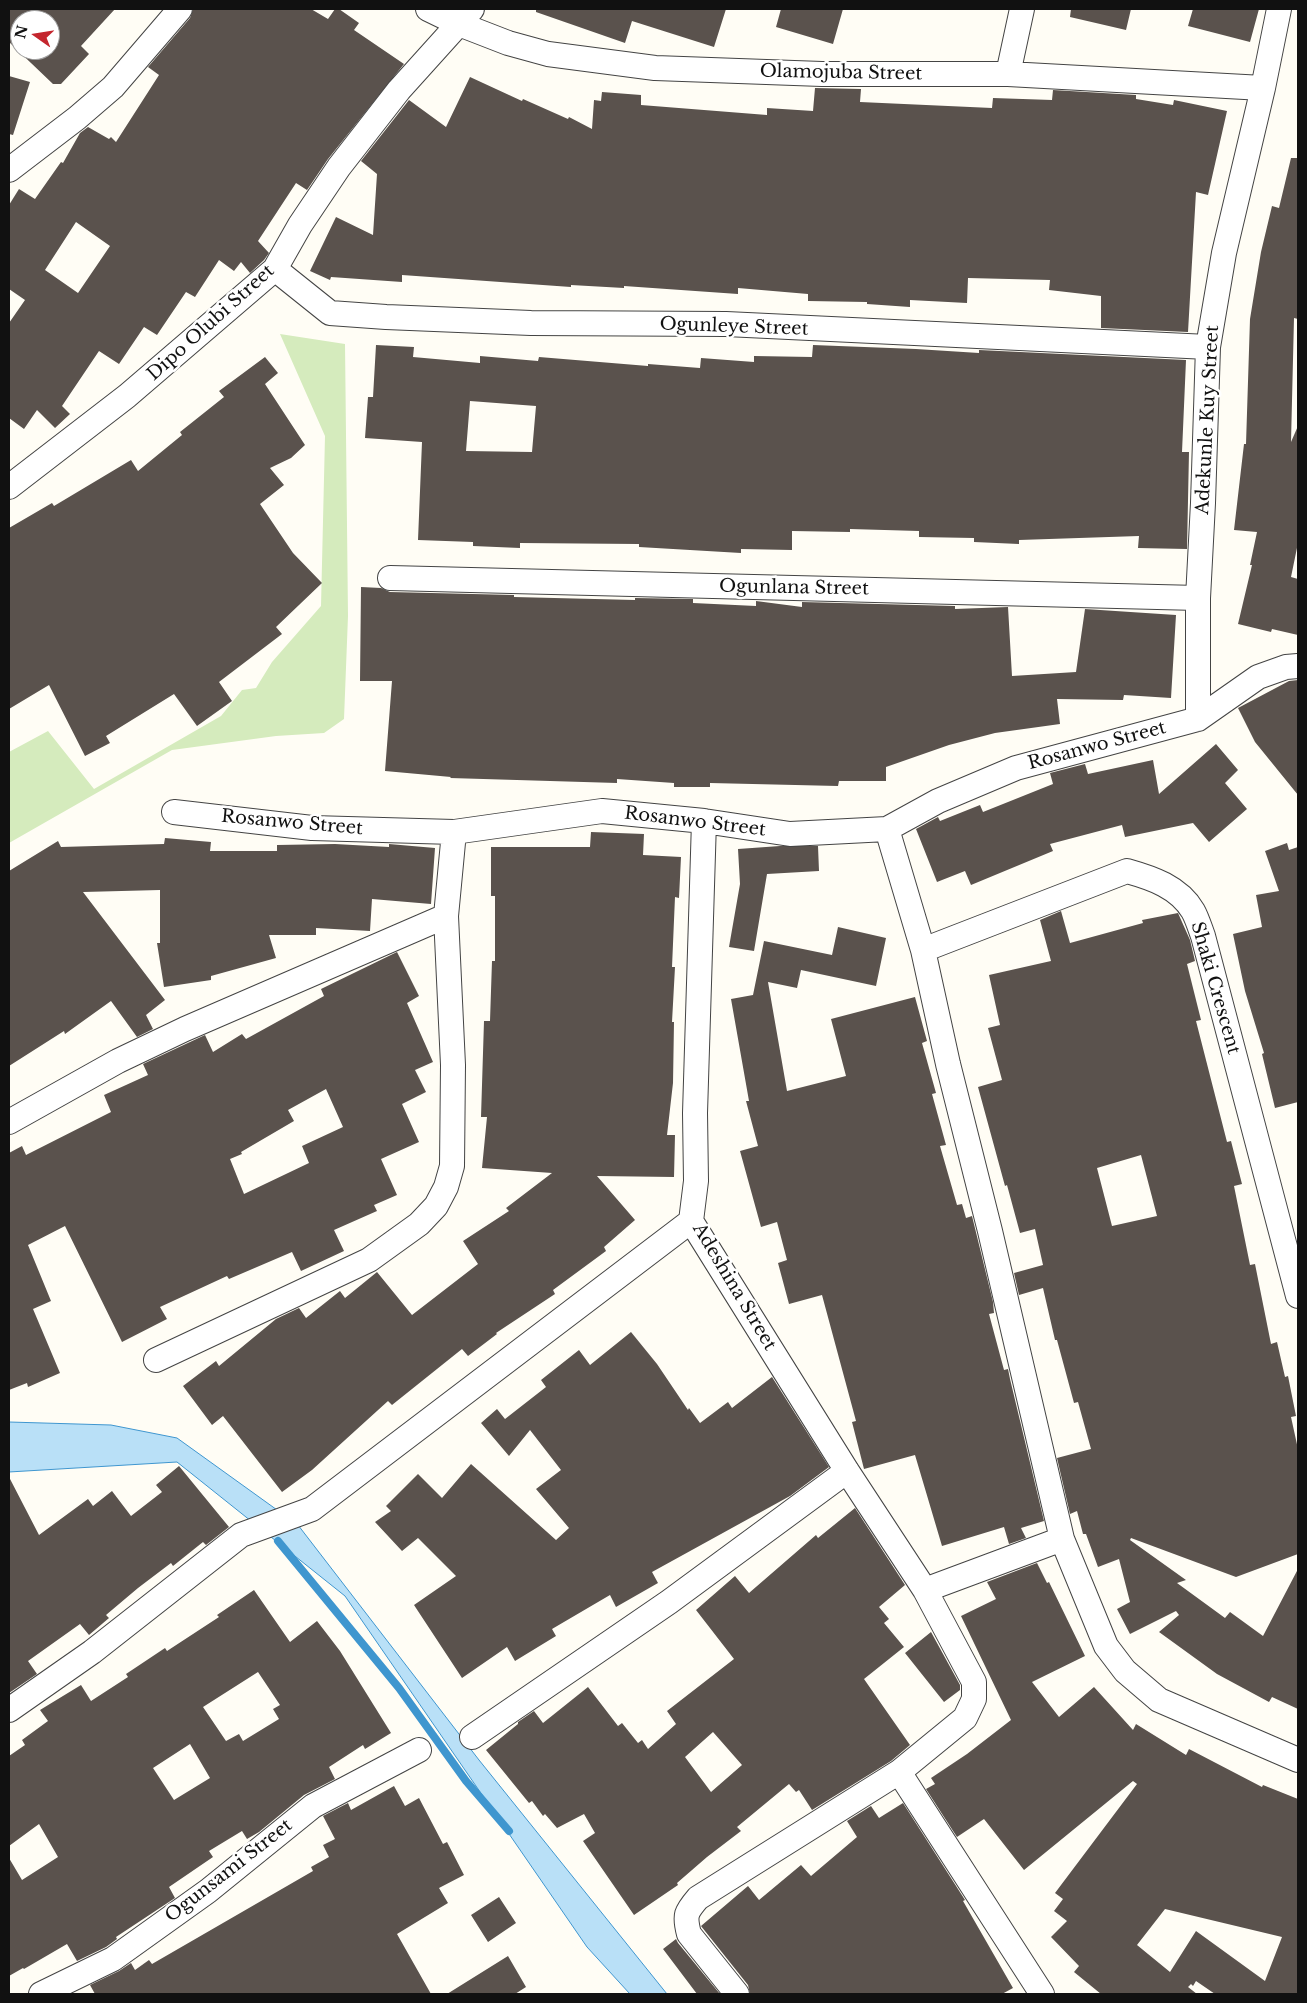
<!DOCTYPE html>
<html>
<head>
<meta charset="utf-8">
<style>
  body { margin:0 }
  #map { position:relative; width:1307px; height:2003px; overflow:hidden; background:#fffdf5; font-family:"Libre Baskerville",serif }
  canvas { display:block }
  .frame { position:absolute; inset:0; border:10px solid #111; pointer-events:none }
  .north { position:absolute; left:10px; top:10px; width:50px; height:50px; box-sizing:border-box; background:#fff; border:1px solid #a0a0a0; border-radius:50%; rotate:283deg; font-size:14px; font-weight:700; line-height:20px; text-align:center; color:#111 }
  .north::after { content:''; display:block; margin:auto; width:18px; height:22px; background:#c4262e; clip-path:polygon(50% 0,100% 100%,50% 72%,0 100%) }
</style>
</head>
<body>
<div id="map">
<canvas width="1307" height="2003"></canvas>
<div class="frame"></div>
<div class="north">N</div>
</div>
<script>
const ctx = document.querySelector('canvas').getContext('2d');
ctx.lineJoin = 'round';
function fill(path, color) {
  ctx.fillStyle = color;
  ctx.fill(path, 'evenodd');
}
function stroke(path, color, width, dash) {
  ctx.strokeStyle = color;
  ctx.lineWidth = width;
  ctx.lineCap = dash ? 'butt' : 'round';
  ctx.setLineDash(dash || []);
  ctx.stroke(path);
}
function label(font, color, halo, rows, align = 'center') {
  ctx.font = font + ' "Libre Baskerville",serif';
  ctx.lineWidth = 5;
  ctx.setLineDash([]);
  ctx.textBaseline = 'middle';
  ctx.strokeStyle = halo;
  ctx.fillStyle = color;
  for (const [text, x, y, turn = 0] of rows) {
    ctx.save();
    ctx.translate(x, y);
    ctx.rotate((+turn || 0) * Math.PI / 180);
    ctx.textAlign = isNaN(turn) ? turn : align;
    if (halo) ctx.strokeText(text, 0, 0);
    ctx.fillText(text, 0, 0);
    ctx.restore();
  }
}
const green = new Path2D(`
  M 280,334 L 345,344 L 348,616 L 344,719 L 324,733 L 276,736 L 172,750 L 9,843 L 9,752 L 48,731 L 94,789 L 221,716 L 242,690 L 256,688 L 272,662 L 321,606 L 325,436 Z`);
const water = new Path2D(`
  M 9,1422 L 111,1425 L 177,1438 L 298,1525 L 479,1760 L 667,1994 L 630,1994 L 587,1947 L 345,1596 L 177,1462 L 9,1472 Z`);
const stream = new Path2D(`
  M 278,1541 L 399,1688 L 466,1781 L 509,1831`);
const building = new Path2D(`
  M 9,9 L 115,9 L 81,46 L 89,54 L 61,84 L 53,84 L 9,42 ZM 20,20 L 50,20 L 50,50 L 20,50 Z
  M 193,9 L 311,9 L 328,19 L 335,9 L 339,9 L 359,23 L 354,30 L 404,64 L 328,159 L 307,190 L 296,183 L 258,241 L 269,253 L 264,260 L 250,273 L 241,262 L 234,271 L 219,260 L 195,297 L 186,292 L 157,335 L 144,327 L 119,364 L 99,351 L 62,406 L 70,414 L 55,428 L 37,410 L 24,429 L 9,418 L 9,323 L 25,300 L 9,289 L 9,205 L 19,189 L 35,199 L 61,162 L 63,163 L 80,133 L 88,127 L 109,139 L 111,137 L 116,142 L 159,75 L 148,67 L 190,18 ZM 76,222 L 110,246 L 78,293 L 45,270 Z
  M 536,9 L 726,9 L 714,47 L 632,21 L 625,43 L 536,12 Z
  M 781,9 L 843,9 L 833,44 L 776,27 Z
  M 1071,9 L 1131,9 L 1126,30 L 1070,17 Z
  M 1193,9 L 1259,9 L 1250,42 L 1188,26 Z
  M 9,76 L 30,82 L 13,135 L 9,134 Z
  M 470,77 L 522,101 L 523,99 L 568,119 L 569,117 L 592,129 L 594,100 L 601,101 L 602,92 L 641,95 L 641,105 L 767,115 L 767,108 L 813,111 L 815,88 L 861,89 L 860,102 L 992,108 L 993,98 L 1052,100 L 1053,90 L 1136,95 L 1136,99 L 1173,105 L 1174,100 L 1227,111 L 1208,195 L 1196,192 L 1188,332 L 1101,328 L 1101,296 L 1049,290 L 1050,280 L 968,278 L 967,303 L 910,300 L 910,307 L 867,304 L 867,302 L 808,301 L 808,294 L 738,288 L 738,294 L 624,286 L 624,288 L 571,285 L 571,287 L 402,275 L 402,282 L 331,277 L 330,280 L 310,271 L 336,217 L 373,235 L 377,174 L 361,161 L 409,100 L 446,127 Z
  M 1291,158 L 1298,158 L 1298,319 L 1294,318 L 1291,442 L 1298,426 L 1298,543 L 1291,577 L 1298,579 L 1298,635 L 1272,629 L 1271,632 L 1238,624 L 1252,565 L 1250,565 L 1257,532 L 1234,530 L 1244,444 L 1246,444 L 1250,319 L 1261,252 L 1272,206 L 1279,208 Z
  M 376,345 L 414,347 L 413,357 L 480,363 L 480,356 L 538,361 L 539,357 L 648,366 L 648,364 L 700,368 L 701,358 L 754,362 L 754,356 L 812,357 L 813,345 L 916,349 L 979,353 L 979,350 L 1186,360 L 1182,452 L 1189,452 L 1187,549 L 1138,548 L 1139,536 L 1019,540 L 1019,544 L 974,542 L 974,538 L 919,537 L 919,531 L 850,529 L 850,532 L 792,531 L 792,550 L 741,549 L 741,553 L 639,547 L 639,544 L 520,543 L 520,548 L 473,546 L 473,542 L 418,540 L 422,442 L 365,438 L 368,397 L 373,397 ZM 470,401 L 536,406 L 532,452 L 466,451 Z
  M 265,357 L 278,373 L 265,384 L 305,445 L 291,458 L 270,468 L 284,485 L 260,504 L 293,553 L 322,583 L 276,627 L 282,634 L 219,682 L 232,701 L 197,726 L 174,694 L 106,736 L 110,743 L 85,756 L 49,685 L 9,709 L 9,528 L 52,503 L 54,506 L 131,460 L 138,471 L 182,435 L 180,432 L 224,397 L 219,391 Z
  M 361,587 L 381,588 L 390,592 L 514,595 L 514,597 L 635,600 L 635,598 L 693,599 L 693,603 L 756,606 L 756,601 L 802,607 L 802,602 L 955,606 L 955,609 L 1008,607 L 1012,676 L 1076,672 L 1085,609 L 1176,615 L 1171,698 L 1124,695 L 1123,700 L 1057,699 L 1060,724 L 995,733 L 949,745 L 886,767 L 886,781 L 839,781 L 838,786 L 710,783 L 710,787 L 674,787 L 674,783 L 617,779 L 617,783 L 450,778 L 451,777 L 385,771 L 392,681 L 360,681 Z
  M 1298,680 L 1298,795 L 1255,742 L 1238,708 L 1289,681 Z
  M 1216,744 L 1238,770 L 1225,783 L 1247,809 L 1209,842 L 1193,823 L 1125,837 L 1122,825 L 1050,844 L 1053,851 L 971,885 L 965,871 L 937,882 L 916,829 L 938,817 L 940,821 L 980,805 L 983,812 L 1053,784 L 1050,773 L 1085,764 L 1088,774 L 1153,760 L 1159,794 Z
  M 591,832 L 644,834 L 643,855 L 681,857 L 679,898 L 675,897 L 672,967 L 675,967 L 672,1022 L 674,1022 L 673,1083 L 667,1135 L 675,1135 L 674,1177 L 597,1176 L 635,1220 L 604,1247 L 606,1251 L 553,1290 L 555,1294 L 496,1333 L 497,1334 L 468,1356 L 462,1349 L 392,1405 L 388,1401 L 312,1470 L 282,1492 L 223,1416 L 212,1425 L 183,1386 L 216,1361 L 219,1366 L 276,1319 L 299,1308 L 306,1318 L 340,1291 L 345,1298 L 377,1272 L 412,1315 L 478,1264 L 463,1241 L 509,1211 L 506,1208 L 552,1173 L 482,1168 L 487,1117 L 481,1117 L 484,1021 L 490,1021 L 492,961 L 495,961 L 495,896 L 491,896 L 491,847 L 590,847 Z
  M 165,838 L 211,842 L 210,851 L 277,851 L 277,845 L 335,844 L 389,847 L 389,844 L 435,848 L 431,904 L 372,899 L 370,931 L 316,928 L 316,935 L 269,935 L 276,958 L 211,976 L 211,980 L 164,987 L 157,943 L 160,943 L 160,890 L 83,892 L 165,1000 L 146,1015 L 153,1029 L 137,1037 L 111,1001 L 65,1034 L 64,1031 L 9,1066 L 9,871 L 58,841 L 61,847 L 164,844 Z
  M 1287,843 L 1289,850 L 1298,847 L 1298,1102 L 1275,1108 L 1262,1054 L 1264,1053 L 1245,991 L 1233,934 L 1262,927 L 1256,895 L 1279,891 L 1265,851 Z
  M 780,846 L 818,846 L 819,871 L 767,874 L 754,951 L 729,947 L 740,884 L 738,849 Z
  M 1061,911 L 1070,943 L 1143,923 L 1142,920 L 1178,913 L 1190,940 L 1195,961 L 1187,964 L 1201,1020 L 1196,1021 L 1227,1142 L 1231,1141 L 1242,1184 L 1234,1186 L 1250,1265 L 1255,1264 L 1271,1344 L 1277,1342 L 1285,1377 L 1288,1376 L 1296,1416 L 1291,1417 L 1298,1449 L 1298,1554 L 1236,1577 L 1131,1538 L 1130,1540 L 1186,1580 L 1177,1583 L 1225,1618 L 1230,1612 L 1263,1636 L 1298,1569 L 1298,1709 L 1272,1697 L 1269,1702 L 1217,1674 L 1159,1632 L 1179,1615 L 1176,1611 L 1130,1634 L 1117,1609 L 1130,1602 L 1119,1559 L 1098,1567 L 1086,1534 L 1083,1534 L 1077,1511 L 1070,1514 L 1057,1458 L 1091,1449 L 1078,1402 L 1074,1403 L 1057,1340 L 1055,1340 L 1043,1288 L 1019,1295 L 1014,1273 L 1043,1265 L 1035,1229 L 1020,1233 L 1007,1185 L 1005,1186 L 978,1087 L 1002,1080 L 988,1028 L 1000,1025 L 989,975 L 1051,961 L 1040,920 ZM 1141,1155 L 1157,1216 L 1112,1226 L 1097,1168 Z
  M 838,927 L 886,938 L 876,986 L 801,970 L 797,988 L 768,982 L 787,1091 L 846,1076 L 831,1019 L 915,997 L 927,1041 L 922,1043 L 936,1093 L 932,1094 L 946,1145 L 940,1146 L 957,1205 L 962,1204 L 966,1218 L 972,1216 L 993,1302 L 994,1313 L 989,1314 L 1004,1370 L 1008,1369 L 1010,1379 L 1044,1521 L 1021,1528 L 1026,1538 L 1009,1544 L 1004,1527 L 942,1546 L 915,1455 L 864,1469 L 852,1422 L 856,1421 L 822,1295 L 789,1304 L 778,1263 L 787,1260 L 777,1222 L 761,1227 L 740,1151 L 758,1146 L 746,1101 L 749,1101 L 731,999 L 753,995 L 764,941 L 832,955 Z
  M 397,952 L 419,996 L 407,1003 L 433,1062 L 415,1070 L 426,1092 L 402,1104 L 419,1142 L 381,1159 L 397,1195 L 374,1205 L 377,1211 L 334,1230 L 344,1251 L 301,1271 L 292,1252 L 229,1279 L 227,1276 L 160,1307 L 167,1319 L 122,1342 L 65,1226 L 28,1245 L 51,1301 L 33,1309 L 60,1373 L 28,1387 L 27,1383 L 9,1390 L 9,1153 L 22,1146 L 26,1155 L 111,1112 L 104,1095 L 148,1075 L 143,1064 L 205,1035 L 213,1052 L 242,1034 L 246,1039 L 324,996 L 321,989 ZM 326,1089 L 343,1127 L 302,1146 L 309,1163 L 244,1194 L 230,1159 L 242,1154 L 241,1152 L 294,1121 L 288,1110 Z
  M 631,1332 L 657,1364 L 688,1410 L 689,1408 L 700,1423 L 728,1402 L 732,1408 L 772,1377 L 829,1467 L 790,1496 L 652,1572 L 658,1583 L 616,1607 L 610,1595 L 552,1629 L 556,1636 L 515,1661 L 507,1647 L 462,1678 L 414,1605 L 456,1576 L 418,1538 L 402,1551 L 375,1522 L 391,1511 L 386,1506 L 418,1474 L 442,1498 L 471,1464 L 556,1540 L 569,1528 L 536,1489 L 561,1470 L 530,1430 L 509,1456 L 481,1423 L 497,1409 L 505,1419 L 546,1387 L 541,1380 L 579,1350 L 590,1365 Z
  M 179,1466 L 229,1527 L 206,1545 L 203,1542 L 173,1566 L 171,1563 L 138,1588 L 106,1615 L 109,1618 L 89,1635 L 80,1624 L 28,1661 L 37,1674 L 9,1693 L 9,1477 L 39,1535 L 88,1499 L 93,1506 L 112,1491 L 131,1516 L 162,1492 L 156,1485 Z
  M 855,1508 L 905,1585 L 879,1607 L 889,1619 L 884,1623 L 904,1647 L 864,1679 L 910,1745 L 891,1761 L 812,1810 L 799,1790 L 796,1792 L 789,1784 L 737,1827 L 741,1831 L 707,1857 L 677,1883 L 678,1885 L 634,1915 L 583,1841 L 595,1833 L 584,1814 L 557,1828 L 545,1814 L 543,1816 L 532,1801 L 529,1803 L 486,1750 L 518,1724 L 518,1722 L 534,1711 L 543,1723 L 588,1687 L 618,1726 L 622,1723 L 638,1743 L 642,1740 L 648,1749 L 676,1724 L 667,1711 L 734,1659 L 696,1610 L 735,1576 L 749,1593 L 816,1535 L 818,1538 ZM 713,1732 L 742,1765 L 711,1792 L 685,1757 Z
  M 1037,1563 L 1047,1583 L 1049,1582 L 1085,1656 L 1032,1682 L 1059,1717 L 1094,1687 L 1133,1730 L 1136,1724 L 1186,1755 L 1189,1749 L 1262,1787 L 1263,1785 L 1298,1799 L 1298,1994 L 1215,1994 L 1196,1981 L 1193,1986 L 1191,1984 L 1188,1987 L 1197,1994 L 1101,1994 L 1074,1972 L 1079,1966 L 1051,1937 L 1067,1921 L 1054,1911 L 1063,1899 L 1055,1893 L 1137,1784 L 1133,1781 L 1024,1870 L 984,1819 L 957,1837 L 926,1789 L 935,1784 L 931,1778 L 967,1754 L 1011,1720 L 961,1616 L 996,1599 L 987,1582 ZM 1165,1909 L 1282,1937 L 1265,1981 L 1196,1931 L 1170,1972 L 1137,1945 Z
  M 254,1590 L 290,1642 L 317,1621 L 340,1651 L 391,1733 L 365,1749 L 363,1745 L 329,1767 L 335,1779 L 304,1795 L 259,1832 L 247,1839 L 242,1831 L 209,1851 L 213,1857 L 169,1887 L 175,1898 L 116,1937 L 117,1939 L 106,1947 L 77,1961 L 67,1944 L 24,1969 L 23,1968 L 9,1976 L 9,1858 L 22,1880 L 58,1857 L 39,1824 L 9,1846 L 9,1756 L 25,1745 L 22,1740 L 48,1721 L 40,1710 L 81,1685 L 91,1701 L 128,1677 L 126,1674 L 165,1648 L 167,1651 L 219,1617 L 217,1615 ZM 258,1672 L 280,1705 L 273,1709 L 279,1719 L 243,1741 L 239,1734 L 226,1741 L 203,1707 ZM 190,1744 L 210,1778 L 174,1800 L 153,1768 Z
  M 931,1632 L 960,1685 L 960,1690 L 944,1702 L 905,1653 Z
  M 394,1786 L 405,1806 L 419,1798 L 443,1844 L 447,1842 L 464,1875 L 439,1888 L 448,1903 L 397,1934 L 431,1994 L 95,1994 L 90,1985 L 119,1971 L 131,1963 L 135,1970 L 149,1960 L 152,1964 L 313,1871 L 311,1867 L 329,1857 L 323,1845 L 335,1839 L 323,1816 L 348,1803 L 351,1810 Z
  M 903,1803 L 965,1900 L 963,1901 L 1013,1988 L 1002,1994 L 750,1994 L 748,1985 L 701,1926 L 748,1886 L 759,1900 L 801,1865 L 811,1876 L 857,1837 L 847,1821 L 871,1806 L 879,1818 Z
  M 499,1897 L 516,1923 L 488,1942 L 471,1915 Z
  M 676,1939 L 678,1943 L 720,1994 L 697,1994 L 663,1949 Z
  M 508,1956 L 526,1987 L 515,1994 L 447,1994 Z`);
const street = new Path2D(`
  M 428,9 L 459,24 L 508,43 L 548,54 L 655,68 L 822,74 L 1008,74 L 1263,88
  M 1008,74 L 1022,9
  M 9,170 L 77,118 L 113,87 L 180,9
  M 275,269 L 330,313 L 386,317 L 531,323 L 726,324 L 1208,347
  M 9,487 L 127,396 L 275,269 L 300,225 L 339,167 L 399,90 L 472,9
  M 390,578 L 1198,598
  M 1198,719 L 1198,598 L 1203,503 L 1208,347 L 1224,253 L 1263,88 L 1279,9
  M 174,812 L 312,828 L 454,832 L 602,811 L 704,821 L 790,834 L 887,829 L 938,801 L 1016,768 L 1198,719 L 1258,677 L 1286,667 L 1298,666
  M 704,821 L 695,1113 L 696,1181 L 691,1221 L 847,1471 L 925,1590 L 974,1682 L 974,1699 L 965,1718 L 899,1772 L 698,1898 C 686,1912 684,1915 689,1934 L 737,1994
  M 887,829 L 923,950 L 948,1064 L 990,1231 L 1062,1539 L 1106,1646 L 1125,1671 L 1159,1700 L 1298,1760
  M 923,950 L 1127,871 C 1152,878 1179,887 1193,911 C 1197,918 1200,928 1203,936 L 1298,1296
  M 9,1122 L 118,1061 L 185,1029 L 446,916
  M 156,1360 L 369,1260 L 419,1224 L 436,1206 L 446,1187 L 452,1166 L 453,1065 L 446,916 L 454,832
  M 925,1590 L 1062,1539
  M 9,1710 L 92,1652 L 241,1535 L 312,1509 L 691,1221
  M 472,1737 L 669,1602 L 847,1471
  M 899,1772 L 1042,1994
  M 41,1994 L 113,1959 L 208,1891 L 313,1806 L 419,1750`);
const streetNames = [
  ["Olamojuba Street",841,73,1],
  ["Dipo Olubi Street",211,323,-42],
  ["Ogunleye Street",734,327,2],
  ["Adekunle Kuy Street",1208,420,-87],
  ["Ogunlana Street",794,588,1],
  ["Rosanwo Street",1097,746,-15],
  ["Rosanwo Street",695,822,7],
  ["Rosanwo Street",292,823,5],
  ["Shaki Crescent",1215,988,74],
  ["Adeshina Street",734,1287,59],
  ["Ogunsami Street",229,1871,-38]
];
fill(green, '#d5ebbd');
fill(water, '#b9e0f7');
stroke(water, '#3f96cf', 1);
stroke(stream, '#3f96cf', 8);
fill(building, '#5a524d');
stroke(street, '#444', 26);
stroke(street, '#fff', 24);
label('18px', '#111', '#fff', streetNames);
</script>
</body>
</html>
